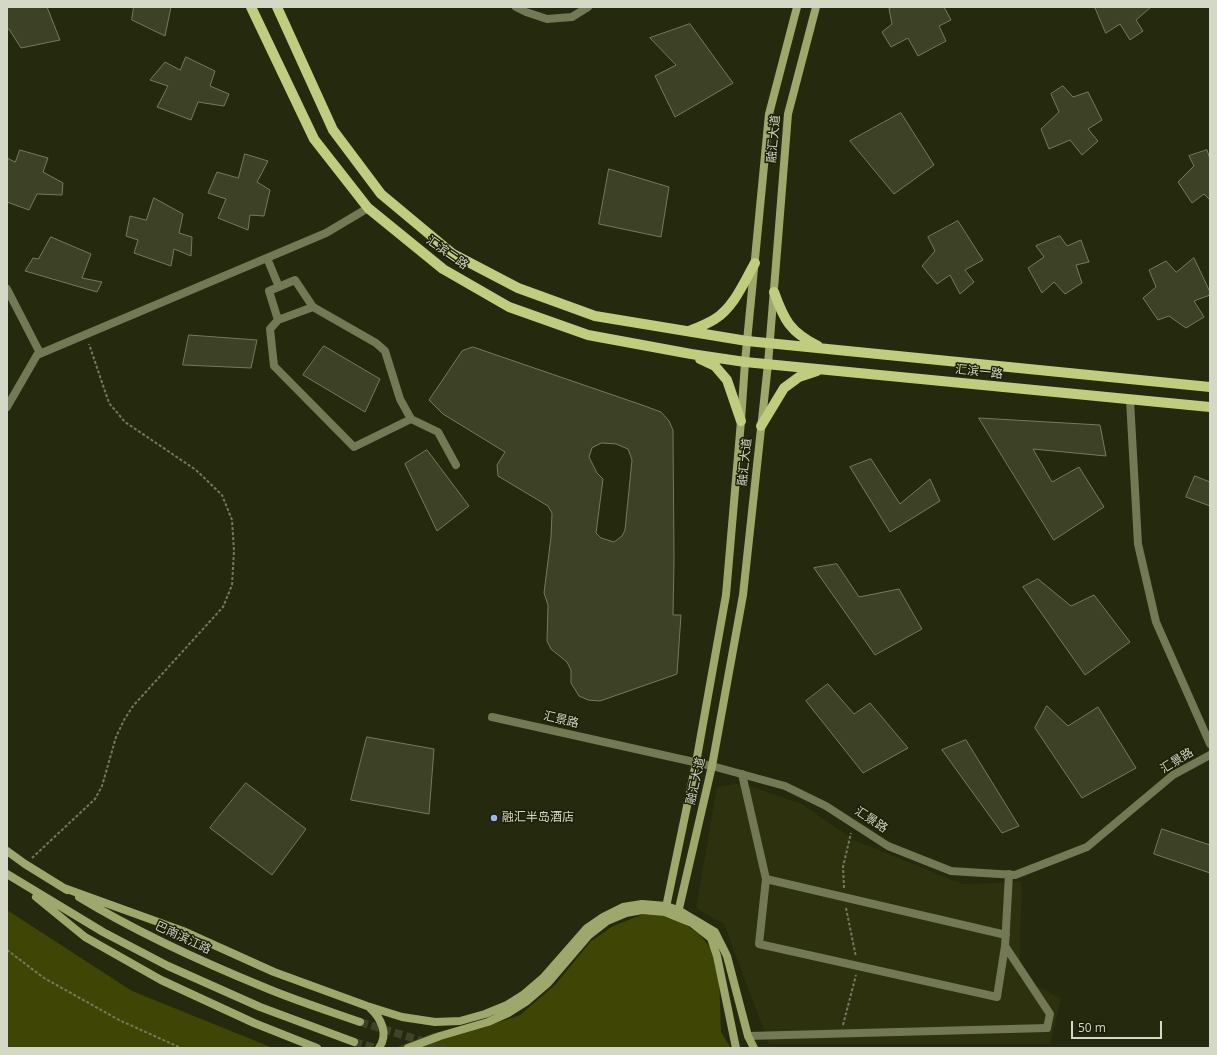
<!DOCTYPE html>
<html>
<head>
<meta charset="utf-8">
<style>
  body { margin:0 }
  #map { position:relative; width:1217px; height:1055px; overflow:hidden; background:#25290e; font-family:"Open Sans",sans-serif }
  canvas { display:block }
  .frame { position:absolute; inset:0; border:8px solid #d4d8c7; pointer-events:none }
  .scale { position:absolute; left:1071px; top:1021px; width:91px; height:18px; box-sizing:border-box; border:2px solid #d4d8c7; border-top:0; padding-left:5px; font-size:12px; line-height:14px; white-space:nowrap; color:#d4d8c7; -webkit-text-stroke:3px #1c1f05; paint-order:stroke }
</style>
</head>
<body>
<div id="map">
<canvas width="1217" height="1055"></canvas>
<div class="frame"></div>
<div class="scale">50 m</div>
</div>
<script>
const ctx = document.querySelector('canvas').getContext('2d');
ctx.lineJoin = 'round';
function fill(path, color) {
  ctx.fillStyle = color;
  ctx.fill(path, 'evenodd');
}
function stroke(path, color, width, dash) {
  ctx.strokeStyle = color;
  ctx.lineWidth = width;
  ctx.lineCap = dash ? 'butt' : 'round';
  ctx.setLineDash(dash || []);
  ctx.stroke(path);
}
function label(font, color, halo, rows, align = 'center') {
  ctx.font = font + ' "Open Sans","Noto Sans SC",sans-serif';
  ctx.lineWidth = 3;
  ctx.setLineDash([]);
  ctx.textBaseline = 'middle';
  ctx.strokeStyle = halo;
  ctx.fillStyle = color;
  for (const [text, x, y, turn = 0] of rows) {
    ctx.save();
    ctx.translate(x, y);
    ctx.rotate((+turn || 0) * Math.PI / 180);
    ctx.textAlign = isNaN(turn) ? turn : align;
    if (halo) ctx.strokeText(text, 0, 0);
    ctx.fillText(text, 0, 0);
    ctx.restore();
  }
}
const built = new Path2D(`
  M 741,783 L 802,804 L 854,840 L 962,884 L 1022,882 L 1019,978 L 1061,998 L 1050,1044 L 769,1044 L 724,924 L 696,908 L 717,787 Z`);
const green = new Path2D(`
  M 7,910 L 132,991 L 273,1048 L 7,1048 Z
  M 644,914 L 662,915 L 685,924 L 699,934 L 711,948 L 719,976 L 721,1032 L 731,1048 L 395,1048 L 433,1033 L 479,1029 L 520,1015 L 556,984 L 590,942 L 613,926 Z`);
const building = new Path2D(`
  M 7,7 L 47,7 L 60,40 L 21,48 L 9,29 L 7,29 Z
  M 134,7 L 171,7 L 165,36 L 132,20 Z
  M 893,7 L 944,7 L 951,20 L 939,26 L 946,41 L 918,56 L 908,38 L 891,47 L 882,32 L 892,24 L 889,9 Z
  M 1095,7 L 1151,7 L 1136,20 L 1143,31 L 1130,40 L 1120,24 L 1106,33 Z
  M 690,24 L 733,83 L 675,117 L 655,76 L 676,65 L 650,38 Z
  M 186,57 L 215,71 L 210,86 L 229,94 L 224,106 L 198,102 L 191,120 L 157,107 L 168,86 L 150,80 L 165,62 L 180,70 Z
  M 1063,86 L 1073,97 L 1088,92 L 1102,120 L 1088,129 L 1098,141 L 1082,155 L 1070,140 L 1049,149 L 1041,129 L 1059,112 L 1051,94 Z
  M 901,113 L 934,165 L 894,194 L 850,141 Z
  M 20,150 L 48,158 L 43,172 L 63,183 L 62,195 L 37,194 L 29,210 L 7,202 L 7,158 L 15,162 Z
  M 1207,150 L 1210,159 L 1210,200 L 1204,194 L 1192,203 L 1178,182 L 1194,166 L 1189,156 Z
  M 245,154 L 268,161 L 257,182 L 270,190 L 264,216 L 250,215 L 248,230 L 218,218 L 226,199 L 208,193 L 217,172 L 238,178 Z
  M 609,169 L 669,187 L 661,237 L 599,224 Z
  M 154,198 L 183,214 L 179,233 L 192,237 L 191,256 L 174,249 L 171,266 L 134,253 L 138,240 L 126,236 L 130,216 L 146,220 Z
  M 958,221 L 983,260 L 965,270 L 974,282 L 960,294 L 950,275 L 937,284 L 922,266 L 935,251 L 928,237 Z
  M 1060,236 L 1067,246 L 1081,240 L 1089,262 L 1076,265 L 1082,283 L 1065,294 L 1054,282 L 1042,293 L 1028,268 L 1044,257 L 1036,246 Z
  M 51,237 L 91,254 L 82,278 L 102,282 L 97,292 L 25,271 L 33,258 L 38,259 Z
  M 1194,258 L 1210,292 L 1210,295 L 1194,301 L 1204,317 L 1186,328 L 1169,316 L 1158,320 L 1143,298 L 1156,287 L 1149,270 L 1166,261 L 1176,272 Z
  M 189,335 L 257,340 L 251,368 L 183,365 Z
  M 324,346 L 380,379 L 365,412 L 303,375 Z
  M 473,347 L 642,405 L 661,412 L 669,421 L 673,430 L 674,560 L 673,615 L 681,615 L 677,674 L 600,701 L 588,700 L 579,696 L 571,683 L 571,670 L 567,662 L 551,649 L 547,641 L 548,605 L 544,593 L 551,537 L 552,513 L 548,506 L 498,476 L 497,465 L 505,452 L 443,414 L 429,400 L 462,351 ZM 602,443 L 616,444 L 628,449 L 632,460 L 625,530 L 622,536 L 614,542 L 601,538 L 596,533 L 603,479 L 597,473 L 589,457 L 592,448 Z
  M 979,418 L 1100,425 L 1106,456 L 1033,449 L 1052,482 L 1079,467 L 1104,507 L 1054,540 Z
  M 427,450 L 469,506 L 437,531 L 405,464 Z
  M 871,459 L 900,504 L 930,479 L 940,501 L 890,532 L 850,467 Z
  M 1195,476 L 1210,482 L 1210,506 L 1186,497 Z
  M 837,564 L 859,597 L 899,589 L 922,629 L 875,655 L 814,568 Z
  M 1038,579 L 1071,606 L 1094,595 L 1130,642 L 1085,675 L 1023,587 Z
  M 828,684 L 854,714 L 870,703 L 908,748 L 863,773 L 806,701 Z
  M 1047,706 L 1068,726 L 1098,707 L 1136,768 L 1082,798 L 1035,728 Z
  M 367,737 L 434,749 L 429,814 L 351,800 Z
  M 966,740 L 1019,826 L 1002,833 L 942,750 Z
  M 246,783 L 306,829 L 272,875 L 210,828 Z
  M 1162,829 L 1210,845 L 1210,873 L 1154,854 Z`);
const secondaryTunnel = new Path2D(`
  M 360,1022 L 445,1048
  M 354,1042 L 376,1048`);
const path = new Path2D(`
  M 32,858 L 95,799 L 102,786 L 116,737 L 124,720 L 133,706 L 223,607 L 232,585 L 234,551 L 232,520 L 222,495 L 196,470 L 125,422 L 109,403 L 89,344
  M 844,888 L 843,867 L 851,833
  M 846,908 L 856,957
  M 7,950 L 44,978 L 119,1020 L 181,1048
  M 843,1025 L 856,975`);
const pedestrian = new Path2D(`
  M 742,774 L 766,879
  M 1009,874 L 1005,946 L 1050,1014 L 1047,1028
  M 1005,946 L 997,997 L 759,944 L 766,879 L 1006,935`);
const minor = new Path2D(`
  M 516,7 L 526,12 L 547,19 L 572,17 L 588,7
  M 267,258 L 279,287
  M 7,289 L 40,353
  M 313,307 L 278,320 L 270,329 L 274,366 L 354,447 L 411,419
  M 278,320 L 269,291 L 295,280 L 313,307 L 376,343 L 385,351 L 400,399 L 411,419 L 438,432 L 456,465
  M 7,407 L 37,355 L 326,233 L 368,208
  M 748,1036 L 1047,1028`);
const tertiary = new Path2D(`
  M 1130,400 L 1138,544 L 1156,622 L 1210,744
  M 492,717 L 712,766 L 785,786 L 826,806 L 888,846 L 951,871 L 1015,875 L 1087,847 L 1173,775 L 1210,755`);
const secondary = new Path2D(`
  M 7,851 L 25,864 L 67,890
  M 7,874 L 103,932 L 168,966 L 260,1007 L 354,1042
  M 64,888 L 183,931 L 274,972 L 367,1006 L 402,1017 L 435,1022 L 460,1021 L 485,1014 L 507,1005 L 523,995 L 544,977 L 587,928 L 603,917 L 623,907 L 642,904 L 666,906 L 678,910 L 715,932 L 727,956 L 748,1036 L 754,1048
  M 36,897 L 85,937 L 161,980 L 254,1023 L 317,1048
  M 79,897 C 138,933 202,962 266,988 C 297,1001 329,1011 360,1022
  M 665,912 L 696,763 L 726,595 L 741,421 L 745,362 L 769,114 L 797,7
  M 677,917 L 712,766 L 743,595 L 768,364 L 788,114 L 816,7
  M 370,1008 C 381,1018 389,1034 379,1048
  M 408,1048 L 440,1036 L 488,1022 L 508,1013 L 527,1001 L 548,983 L 589,935 L 607,921 L 626,913 L 642,910 L 665,912 L 677,917 L 692,923 L 711,938 L 717,956 L 736,1048`);
const primary = new Path2D(`
  M 251,7 L 314,139 L 368,208 L 443,269 L 509,307 L 588,335 L 691,354 L 745,362 L 1210,407
  M 277,7 L 333,130 L 381,194 L 453,254 L 518,288 L 595,316 L 747,341 L 1210,387
  M 774,292 C 784,320 790,332 818,346
  M 689,331 C 697,328 707,324 715,319 C 734,307 744,282 755,263
  M 700,359 L 715,366 L 727,380 L 741,421
  M 761,426 L 784,388 L 799,377 L 817,371`);
const markers = [
  [494,818,4,"#97b6fd"]
];
const streetNames = [
  ["融汇大道",774,139,-85],
  ["汇滨二路",447,253,35],
  ["汇滨一路",979,372,6],
  ["融汇大道",745,462,-84],
  ["汇景路",561,720,13],
  ["汇景路",1177,761,-32],
  ["融汇大道",696,781,-77],
  ["汇景路",871,820,33],
  ["巴南滨江路",183,938,25]
];
const poiNames = [
  ["融汇半岛酒店",502,818]
];
fill(built, '#2d310e');
fill(green, '#3f4504');
fill(building, '#3d4125');
stroke(building, '#767b5d', 1);
stroke(secondaryTunnel, '#3f432a', 8, [8, 4]);
stroke(path, '#757962', 2, [3, 2]);
stroke(pedestrian, '#737954', 8);
stroke(minor, '#737954', 8);
stroke(tertiary, '#737954', 8);
stroke(secondary, '#9ea86c', 8);
stroke(primary, '#c0cc7e', 10);
for (const [x, y, r, color] of markers) {
  const dot = new Path2D();
  dot.arc(x, y, r, 0, 2 * Math.PI);
  ctx.fillStyle = color;
  ctx.fill(dot);
  stroke(dot, '#1c1f05', 1.5);
}
label('12px', '#d4d8c7', '#1c1f05', streetNames);
label('12px', '#d4d8c7', '#1c1f05', poiNames, 'left');
</script>
</body>
</html>
